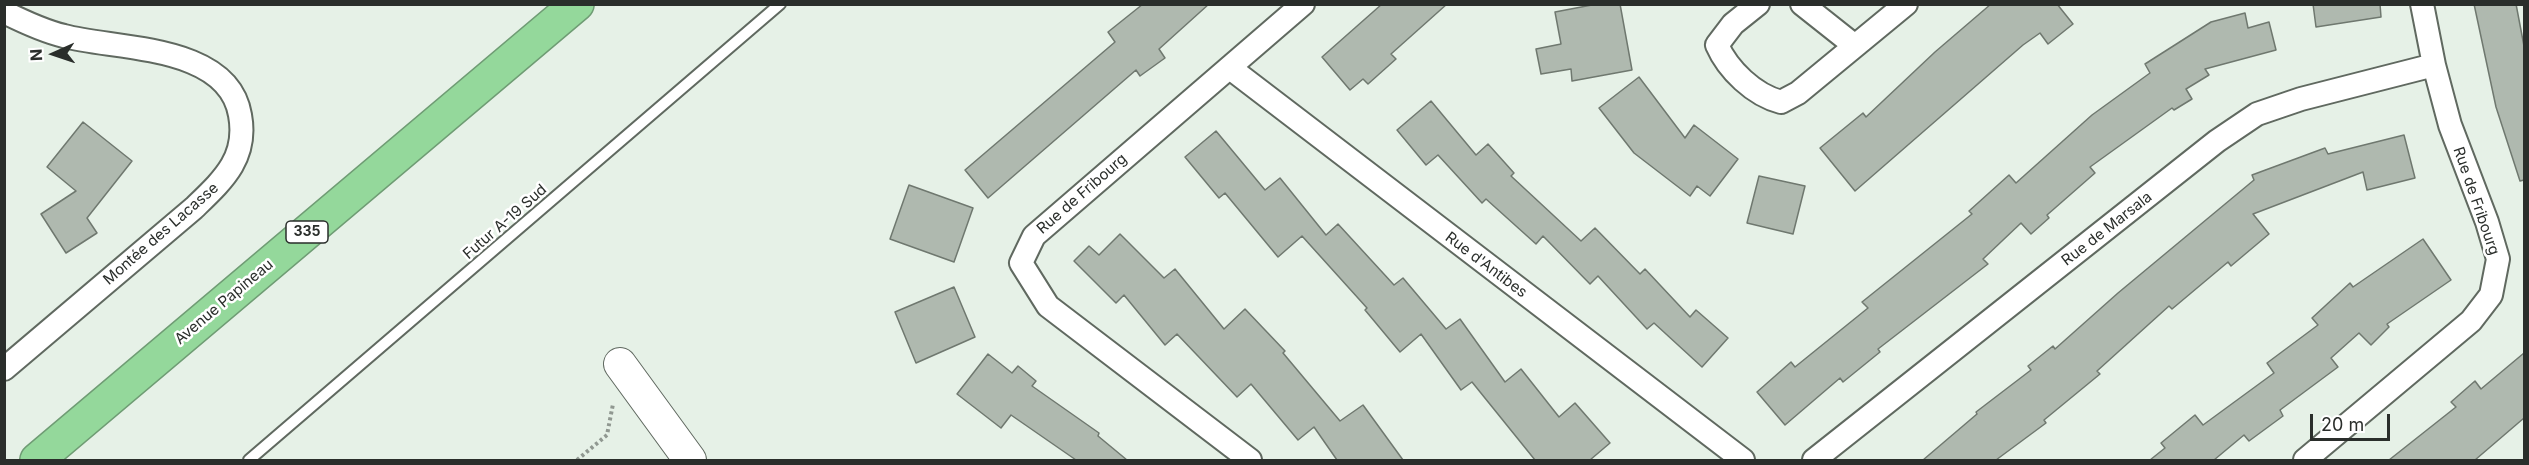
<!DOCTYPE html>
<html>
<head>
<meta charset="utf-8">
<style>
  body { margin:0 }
  #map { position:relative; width:2529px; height:465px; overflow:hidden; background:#e6f1e7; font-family:Inter,sans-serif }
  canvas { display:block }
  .frame { position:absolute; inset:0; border:6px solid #2a2e2b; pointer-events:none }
  .north { position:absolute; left:24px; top:24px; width:60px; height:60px; -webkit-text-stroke:4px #fff; paint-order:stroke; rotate:267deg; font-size:16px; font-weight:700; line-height:24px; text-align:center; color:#2a2e2b }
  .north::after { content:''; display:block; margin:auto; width:21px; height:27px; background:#2a2e2b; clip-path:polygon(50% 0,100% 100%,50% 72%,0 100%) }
  .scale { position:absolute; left:2310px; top:414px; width:80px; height:27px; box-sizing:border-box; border:3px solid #2a2e2b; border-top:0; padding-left:8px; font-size:18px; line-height:21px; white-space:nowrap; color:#2a2e2b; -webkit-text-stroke:4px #fff; paint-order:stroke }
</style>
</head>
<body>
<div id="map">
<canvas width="2529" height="465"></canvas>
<div class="frame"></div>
<div class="north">N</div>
<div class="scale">20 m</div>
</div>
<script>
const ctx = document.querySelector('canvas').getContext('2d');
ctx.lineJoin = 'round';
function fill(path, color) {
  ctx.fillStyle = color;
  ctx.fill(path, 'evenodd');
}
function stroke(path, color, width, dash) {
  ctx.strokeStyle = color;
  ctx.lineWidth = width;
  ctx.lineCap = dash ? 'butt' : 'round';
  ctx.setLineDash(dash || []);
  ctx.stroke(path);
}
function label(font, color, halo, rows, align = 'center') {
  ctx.font = font + ' Inter,sans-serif';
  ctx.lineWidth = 5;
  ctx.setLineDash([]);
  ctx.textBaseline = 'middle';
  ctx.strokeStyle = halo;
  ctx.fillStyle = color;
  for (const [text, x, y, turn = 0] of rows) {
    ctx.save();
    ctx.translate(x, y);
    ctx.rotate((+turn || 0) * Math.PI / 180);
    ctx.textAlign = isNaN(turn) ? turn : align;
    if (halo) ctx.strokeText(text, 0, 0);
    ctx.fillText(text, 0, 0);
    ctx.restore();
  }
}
const building = new Path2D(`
  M 1143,4 L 1209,4 L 1159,49 L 1165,58 L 1140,76 L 1136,70 L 988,198 L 965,170 L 1115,42 L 1108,32 Z
  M 1382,4 L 1447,4 L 1391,54 L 1396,59 L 1368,84 L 1363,79 L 1350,90 L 1322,57 Z
  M 1597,4 L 1620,4 L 1632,70 L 1572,81 L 1571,69 L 1541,74 L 1536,49 L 1561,44 L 1555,12 Z
  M 1991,4 L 2057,4 L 2073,24 L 2048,44 L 2040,33 L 2023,45 L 1855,191 L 1820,148 L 1863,113 L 1866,117 L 1935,52 Z
  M 2313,4 L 2380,4 L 2381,17 L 2316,27 Z
  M 2474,4 L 2516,4 L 2524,46 L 2524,180 L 2520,181 L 2496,107 Z
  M 2245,13 L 2248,28 L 2269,22 L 2276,50 L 2205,69 L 2209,75 L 2186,89 L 2192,99 L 2174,110 L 2172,108 L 2090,167 L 2095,173 L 2047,215 L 2049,218 L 2031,234 L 2021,223 L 1983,259 L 1988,264 L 1878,349 L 1880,352 L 1843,382 L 1840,378 L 1785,425 L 1757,392 L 1791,362 L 1795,367 L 1868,308 L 1862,302 L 1972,214 L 1969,211 L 2009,175 L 2016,183 L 2092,115 L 2150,73 L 2145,64 L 2211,22 Z
  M 1639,77 L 1685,138 L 1694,125 L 1738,159 L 1710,196 L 1697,186 L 1690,196 L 1634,153 L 1599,108 Z
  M 1431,101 L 1476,155 L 1488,144 L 1514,173 L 1511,176 L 1581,241 L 1595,228 L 1640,274 L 1645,269 L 1690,317 L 1696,310 L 1728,338 L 1702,367 L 1654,323 L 1647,329 L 1598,276 L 1590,284 L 1543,236 L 1536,244 L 1486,199 L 1482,203 L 1438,155 L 1426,165 L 1397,130 Z
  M 83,122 L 132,161 L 87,218 L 97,233 L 66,253 L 41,214 L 76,191 L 47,167 Z
  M 1216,131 L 1265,190 L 1280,178 L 1326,235 L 1338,224 L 1394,285 L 1403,278 L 1446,329 L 1460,319 L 1505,382 L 1521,369 L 1559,417 L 1575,403 L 1610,443 L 1590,460 L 1535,460 L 1472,382 L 1461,390 L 1421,334 L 1400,352 L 1365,310 L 1367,308 L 1302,236 L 1278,257 L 1225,193 L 1219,198 L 1185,157 Z
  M 2404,135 L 2415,178 L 2367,190 L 2363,172 L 2253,214 L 2269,234 L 2231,266 L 2228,262 L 2172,309 L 2169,306 L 2097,371 L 2100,374 L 2044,420 L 2046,423 L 1996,460 L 1923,460 L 1977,414 L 1976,412 L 2031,370 L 2028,366 L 2053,346 L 2055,349 L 2118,293 L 2254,180 L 2252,175 L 2325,148 L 2328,154 Z
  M 1759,176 L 1805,186 L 1793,234 L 1747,223 Z
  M 909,185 L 973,208 L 954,262 L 890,239 Z
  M 1120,234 L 1164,278 L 1175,269 L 1224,329 L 1245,309 L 1285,351 L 1283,353 L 1340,421 L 1363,405 L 1403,460 L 1337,460 L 1314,427 L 1298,440 L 1251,384 L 1237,397 L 1177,334 L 1165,345 L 1124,295 L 1116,303 L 1074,261 L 1089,246 L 1099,255 Z
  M 2423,239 L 2451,280 L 2387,324 L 2389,327 L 2371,345 L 2359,333 L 2331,358 L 2338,367 L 2280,410 L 2283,416 L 2249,441 L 2244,435 L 2214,460 L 2150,460 L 2165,448 L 2161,443 L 2195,415 L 2203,425 L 2274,373 L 2267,363 L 2318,325 L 2312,318 L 2350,283 L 2353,287 Z
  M 954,287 L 975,337 L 916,363 L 895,312 Z
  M 2524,353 L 2524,418 L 2475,460 L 2389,460 L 2456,407 L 2451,402 L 2475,381 L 2481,389 Z
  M 988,354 L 1012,373 L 1018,366 L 1036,381 L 1032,386 L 1099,433 L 1098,436 L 1127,460 L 1076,460 L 1011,415 L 1001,428 L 957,394 Z`);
const path = new Path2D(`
  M 577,460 L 607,435 L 613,404`);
const lane = new Path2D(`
  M 249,460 L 780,4`);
const street = new Path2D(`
  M 1758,4 L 1733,24 L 1717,45 C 1728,70 1754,95 1781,102 L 1798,93 L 1906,4
  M 1802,4 L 1855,46
  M 4,12 C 24,22 43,31 64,36 C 117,50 228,44 240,115 C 248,158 223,180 194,208 L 4,369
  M 1230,68 L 1743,460
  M 1250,460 L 1048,306 L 1021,263 L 1034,236 L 1303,4
  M 1814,460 L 2217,141 L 2257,114 L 2301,99 L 2434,65
  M 2305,460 L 2471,321 L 2491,295 L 2498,259 L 2487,222 L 2450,125 L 2434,65 L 2422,4`);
const secondary = new Path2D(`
  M 620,364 L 690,460`);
const highway = new Path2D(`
  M 37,460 L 577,4`);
const shields = [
  [307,232,42]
];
const shieldNames = [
  ["335",307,232]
];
const streetNames = [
  ["Rue de Fribourg",1082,194,-41],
  ["Rue de Fribourg",2476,201,71],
  ["Futur A-19 Sud",505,222,-41],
  ["Rue de Marsala",2107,229,-38],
  ["Montée des Lacasse",161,234,-41],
  ["Rue d'Antibes",1486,265,37],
  ["Avenue Papineau",224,302,-40]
];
fill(building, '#afb9af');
stroke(building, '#6f786f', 1.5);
stroke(lane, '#606960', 14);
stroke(street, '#606960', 26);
stroke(secondary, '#606960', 34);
stroke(highway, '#6f9c74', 36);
stroke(path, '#909891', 4, [3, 3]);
stroke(lane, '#fff', 10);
stroke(street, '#fff', 22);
stroke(secondary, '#fff', 32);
stroke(highway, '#94d89b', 33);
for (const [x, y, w] of shields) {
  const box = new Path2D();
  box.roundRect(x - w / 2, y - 11, w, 22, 4.5);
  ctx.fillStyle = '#fff';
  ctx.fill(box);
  stroke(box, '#2a2e2b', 1.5);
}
label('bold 14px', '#2a2e2b', null, shieldNames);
label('15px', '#2a2e2b', '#fff', streetNames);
</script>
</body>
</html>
